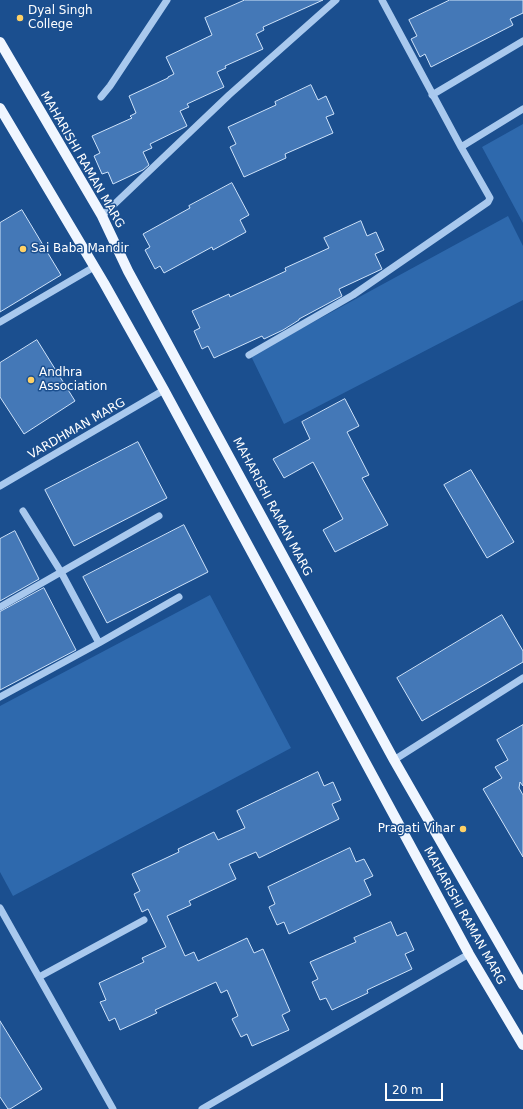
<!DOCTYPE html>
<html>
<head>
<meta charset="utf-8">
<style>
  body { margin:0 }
  #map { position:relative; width:523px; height:1109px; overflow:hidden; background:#1b4f8f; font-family:"DejaVu Sans",sans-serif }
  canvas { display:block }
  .scale { position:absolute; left:385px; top:1083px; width:58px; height:18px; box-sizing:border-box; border:2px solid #fff; border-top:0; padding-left:5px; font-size:12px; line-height:14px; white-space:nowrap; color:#fff; -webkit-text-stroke:3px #1b4f8f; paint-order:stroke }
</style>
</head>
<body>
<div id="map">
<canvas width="523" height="1109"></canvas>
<div class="scale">20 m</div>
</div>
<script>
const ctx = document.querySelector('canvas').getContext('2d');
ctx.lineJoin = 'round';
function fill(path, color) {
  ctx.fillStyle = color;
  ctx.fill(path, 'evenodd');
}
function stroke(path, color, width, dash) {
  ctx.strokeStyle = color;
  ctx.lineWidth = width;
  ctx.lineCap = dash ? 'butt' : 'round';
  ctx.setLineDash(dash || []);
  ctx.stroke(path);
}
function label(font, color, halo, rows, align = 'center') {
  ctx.font = font + ' "DejaVu Sans",sans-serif';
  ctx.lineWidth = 3;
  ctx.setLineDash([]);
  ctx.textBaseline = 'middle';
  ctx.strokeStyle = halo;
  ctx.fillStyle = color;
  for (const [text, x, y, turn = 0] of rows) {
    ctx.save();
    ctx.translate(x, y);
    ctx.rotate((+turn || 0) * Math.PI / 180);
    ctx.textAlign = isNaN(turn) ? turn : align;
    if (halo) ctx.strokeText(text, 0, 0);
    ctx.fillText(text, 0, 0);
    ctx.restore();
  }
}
const green = new Path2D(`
  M 523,124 L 523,223 L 482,147 Z
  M 508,216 L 523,246 L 523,300 L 284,424 L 251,356 Z
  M 210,595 L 291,748 L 13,896 L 0,872 L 0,706 Z`);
const building = new Path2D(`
  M 245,0 L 323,0 L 263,27 L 264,30 L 256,34 L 263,49 L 225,66 L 226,68 L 217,72 L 224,87 L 187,104 L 189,107 L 180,111 L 187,126 L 150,144 L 152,148 L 143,152 L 149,165 L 143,170 L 113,184 L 108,172 L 102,174 L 94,156 L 100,153 L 92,136 L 132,118 L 130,116 L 136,113 L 129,96 L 168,78 L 168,77 L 174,74 L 166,57 L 212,35 L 205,18 Z
  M 450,0 L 523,0 L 523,13 L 510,19 L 513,25 L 431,67 L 425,54 L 420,57 L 411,39 L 417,36 L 409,20 Z
  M 311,85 L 318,100 L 326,96 L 334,114 L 326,117 L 333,133 L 285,154 L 286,158 L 244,177 L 230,147 L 236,144 L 228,127 L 276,105 L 275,102 Z
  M 232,183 L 249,215 L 240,220 L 246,232 L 213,250 L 212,247 L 164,273 L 160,266 L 155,269 L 145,250 L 150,247 L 143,234 L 190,208 L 189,206 Z
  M 22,210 L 61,275 L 0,312 L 0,223 Z
  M 361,221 L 367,236 L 376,232 L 384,250 L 375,254 L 382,269 L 339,289 L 342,296 L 299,319 L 299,320 L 283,330 L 264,339 L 262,336 L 214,358 L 208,346 L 202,349 L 194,331 L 200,328 L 192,311 L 229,294 L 230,297 L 286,271 L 285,268 L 329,248 L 324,238 Z
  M 37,340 L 75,401 L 24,434 L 0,397 L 0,363 Z
  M 345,399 L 359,426 L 347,432 L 369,475 L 362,478 L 388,525 L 335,552 L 323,530 L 343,519 L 313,462 L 284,478 L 273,459 L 310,439 L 302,422 Z
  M 138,442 L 167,498 L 74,546 L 45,490 Z
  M 471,470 L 514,542 L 487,558 L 444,485 Z
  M 184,525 L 208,572 L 107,623 L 83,577 Z
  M 15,531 L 39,579 L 0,601 L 0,539 Z
  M 44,588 L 76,650 L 0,690 L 0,612 Z
  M 502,615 L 523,651 L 523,662 L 422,721 L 397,678 Z
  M 523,725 L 523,786 L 520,782 L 519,788 L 523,795 L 523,857 L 483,789 L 502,778 L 495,767 L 508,760 L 497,740 Z
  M 318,772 L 324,786 L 333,782 L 341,800 L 332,804 L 339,819 L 259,858 L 256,852 L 229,864 L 236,879 L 189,901 L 191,905 L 167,916 L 185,956 L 194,952 L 198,961 L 247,938 L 254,953 L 263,949 L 290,1011 L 282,1015 L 289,1030 L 252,1046 L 247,1034 L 241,1037 L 232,1019 L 238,1016 L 227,990 L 221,993 L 216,982 L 155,1010 L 157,1013 L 120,1030 L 115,1018 L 109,1021 L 100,1002 L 106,1000 L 99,983 L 144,962 L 142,958 L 166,947 L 148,909 L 142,912 L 134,894 L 140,891 L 132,874 L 179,852 L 178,849 L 214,832 L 218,840 L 245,828 L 237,811 Z
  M 350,848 L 356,862 L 364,859 L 373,876 L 364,880 L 371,895 L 289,934 L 284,922 L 277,925 L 269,907 L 275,904 L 268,887 Z
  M 391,922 L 397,936 L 406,932 L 414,950 L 405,954 L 412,969 L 367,990 L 368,993 L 332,1010 L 326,998 L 320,1000 L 312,982 L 318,979 L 310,962 L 356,942 L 354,938 Z
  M 0,1021 L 42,1089 L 10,1109 L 8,1109 L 0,1097 Z`);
const minor = new Path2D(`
  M 432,95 L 523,41
  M 101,97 L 110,86 L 167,0
  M 461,147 L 523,109
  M 102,216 L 229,95 L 336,0
  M 0,322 L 94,267
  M 249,355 L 353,295 L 488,202 L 490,198 L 461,147 L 382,0
  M 0,486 L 164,390
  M 0,607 L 159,516
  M 99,643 L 179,597
  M 0,697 L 99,643 L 61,572 L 23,511
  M 394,760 L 523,678
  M 0,908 L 113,1109
  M 39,977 L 144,920
  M 202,1109 L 469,954`);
const major = new Path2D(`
  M 0,42 L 102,216 L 128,271 L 394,760 L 523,985
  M 0,108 L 104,283 L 164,390 L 469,954 L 523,1045`);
const markers = [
  [20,18,4,"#ffd166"],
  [23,249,4,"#ffd166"],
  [31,380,4,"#ffd166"],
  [463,829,4,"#ffd166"]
];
const poiNames = [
  ["Dyal Singh",28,11],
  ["College",28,25],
  ["Sai Baba Mandir",31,249],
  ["Andhra",39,373],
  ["Association",39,387],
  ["Pragati Vihar",455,829,"right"]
];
const streetNames = [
  ["MAHARISHI RAMAN MARG",82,160,60],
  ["VARDHMAN MARG",77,429,-30],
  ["MAHARISHI RAMAN MARG",272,507,62],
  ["MAHARISHI RAMAN MARG",464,916,61]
];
fill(green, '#2e69ad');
fill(building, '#4478b7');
stroke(building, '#cfe3fa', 1);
stroke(minor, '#a9c9ee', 7);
stroke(major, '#f0f6ff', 10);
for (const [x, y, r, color] of markers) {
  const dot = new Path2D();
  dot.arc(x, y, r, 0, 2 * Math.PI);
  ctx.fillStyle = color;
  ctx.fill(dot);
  stroke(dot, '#1b4f8f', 1.5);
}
label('12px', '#fff', '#1b4f8f', poiNames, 'left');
label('12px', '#fff', '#1b4f8f', streetNames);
</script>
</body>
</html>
